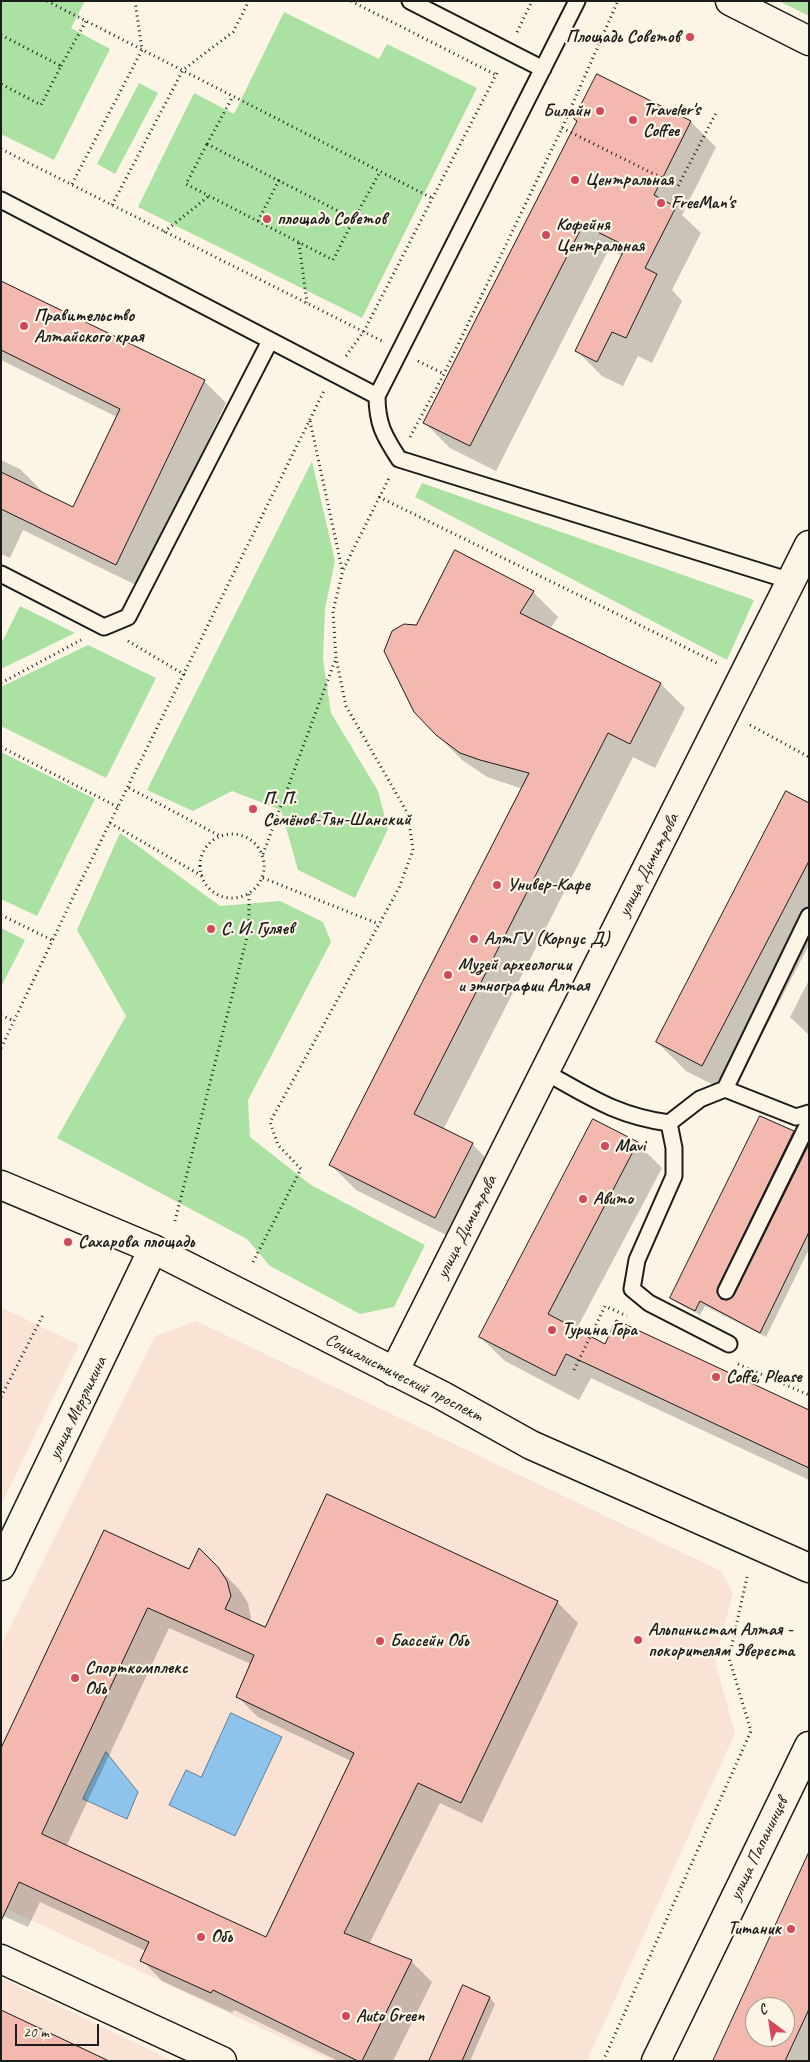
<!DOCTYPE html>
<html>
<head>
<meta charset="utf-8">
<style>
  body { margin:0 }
  #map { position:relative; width:810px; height:2062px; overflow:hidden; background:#fcf5e5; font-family:Caveat,sans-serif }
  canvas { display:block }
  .frame { position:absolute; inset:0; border:2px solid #1c1c1c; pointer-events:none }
  .north { position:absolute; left:745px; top:1997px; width:50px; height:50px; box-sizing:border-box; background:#fcf5e5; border:1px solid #a29e95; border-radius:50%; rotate:329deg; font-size:14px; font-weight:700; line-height:20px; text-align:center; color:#1c1c1c }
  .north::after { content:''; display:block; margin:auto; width:18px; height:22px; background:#d1495b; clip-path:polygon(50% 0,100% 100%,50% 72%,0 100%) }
  .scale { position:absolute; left:15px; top:2024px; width:84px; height:22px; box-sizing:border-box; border:2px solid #1c1c1c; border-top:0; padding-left:6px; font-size:15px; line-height:18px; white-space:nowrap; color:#1c1c1c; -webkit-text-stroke:4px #fcf5e5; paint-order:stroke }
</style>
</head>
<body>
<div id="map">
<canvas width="810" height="2062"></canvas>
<div class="frame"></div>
<div class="north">С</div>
<div class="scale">20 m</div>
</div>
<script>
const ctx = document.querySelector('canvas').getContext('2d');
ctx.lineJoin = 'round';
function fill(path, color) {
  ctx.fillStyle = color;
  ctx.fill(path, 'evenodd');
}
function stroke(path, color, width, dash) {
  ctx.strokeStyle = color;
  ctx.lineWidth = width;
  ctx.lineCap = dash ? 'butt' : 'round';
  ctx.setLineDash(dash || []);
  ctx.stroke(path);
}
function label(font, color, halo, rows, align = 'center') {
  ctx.font = font + ' Caveat,sans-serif';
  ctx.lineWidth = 4.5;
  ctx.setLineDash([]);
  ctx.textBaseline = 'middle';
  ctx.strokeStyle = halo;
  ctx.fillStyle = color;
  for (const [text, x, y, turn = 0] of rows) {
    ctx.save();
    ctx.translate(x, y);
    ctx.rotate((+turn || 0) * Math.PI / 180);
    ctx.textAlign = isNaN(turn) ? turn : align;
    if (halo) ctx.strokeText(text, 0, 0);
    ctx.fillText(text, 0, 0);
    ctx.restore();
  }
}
const built = new Path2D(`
  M 1,1307 L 79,1345 L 1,1505 Z
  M 196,1321 L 721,1571 L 733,1593 L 715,1661 L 735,1733 L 587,2061 L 331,2061 L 1,1906 L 1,1645 L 155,1336 Z
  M 1,1978 L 173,2061 L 1,2061 Z`);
const green = new Path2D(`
  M 1,1 L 85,1 L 71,28 L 110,49 L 54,160 L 1,134 Z
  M 779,1 L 809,1 L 809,16 Z
  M 284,12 L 379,59 L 387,44 L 477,88 L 362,318 L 138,207 L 194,93 L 234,114 Z
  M 139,83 L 158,93 L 115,174 L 97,164 Z
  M 312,461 L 335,561 L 325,609 L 323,659 L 331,713 L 378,791 L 388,829 L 355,898 L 298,870 L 281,810 L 232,791 L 193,811 L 147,790 Z
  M 422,483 L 754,600 L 727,660 L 415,497 Z
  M 20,606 L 75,633 L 1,669 L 1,639 L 3,640 Z
  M 88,645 L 156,678 L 106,778 L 1,726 L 1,687 Z
  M 1,752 L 95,799 L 37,916 L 1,899 Z
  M 120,833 L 220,906 L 280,901 L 323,922 L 331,942 L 248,1100 L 250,1137 L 311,1185 L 425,1245 L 394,1307 L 360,1314 L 270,1266 L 247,1239 L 57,1138 L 126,1016 L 77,930 Z
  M 1,928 L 25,940 L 1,987 Z`);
const water = new Path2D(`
  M 231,1713 L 282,1737 L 235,1836 L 169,1805 L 186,1770 L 201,1777 Z
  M 106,1752 L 138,1792 L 127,1819 L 83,1799 Z`);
const shadow = new Path2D(`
  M 598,75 L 691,122 L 716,147 L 682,215 L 701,233 L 672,290 L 682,301 L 652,363 L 638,356 L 623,386 L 602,376 L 577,351 L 622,256 L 609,249 L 496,471 L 450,448 L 424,422 L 578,121 Z
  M 1,282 L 204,381 L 226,403 L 138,586 L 23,530 L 10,558 L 1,554 L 1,460 L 20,469 L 42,491 L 41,493 L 74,509 L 117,417 L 1,360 Z
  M 533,592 L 558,617 L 550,629 L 661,684 L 685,708 L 655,768 L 633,757 L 443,1130 L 472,1144 L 497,1169 L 460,1242 L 356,1190 L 331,1165 L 523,789 L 487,777 L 462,760 L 436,734 L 417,626 Z
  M 809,804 L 809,945 L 731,1094 L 686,1071 L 657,1042 Z
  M 809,980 L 809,1035 L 790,1017 Z
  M 793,1132 L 799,1138 L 723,1293 L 723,1301 L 731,1300 L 735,1296 L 809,1147 L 809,1249 L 766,1337 L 705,1306 L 700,1315 L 677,1303 L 671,1298 Z
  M 637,1143 L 662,1168 L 576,1330 L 606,1346 L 809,1412 L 809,1480 L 591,1378 L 579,1400 L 505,1361 L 480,1337 Z
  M 105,1532 L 189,1571 L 200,1550 L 239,1589 L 248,1603 L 251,1618 L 250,1621 L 266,1628 L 557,1602 L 578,1623 L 482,1823 L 440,1803 L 369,1944 L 411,1961 L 432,1982 L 393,2061 L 338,2061 L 234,2010 L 232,2013 L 162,1981 L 142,1960 L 146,1951 L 40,1902 L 28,1927 L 1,1915 ZM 169,1628 L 251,1664 L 237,1696 L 258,1717 L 351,1761 L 267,1939 L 66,1847 Z
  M 809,1855 L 809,2061 L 714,2061 ZM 755,2007 L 785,2007 L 785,2037 L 755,2037 Z
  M 463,1987 L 490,1998 L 495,2004 L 470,2061 L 430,2061 Z`);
const building = new Path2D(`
  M 597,74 L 691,121 L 654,195 L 676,207 L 645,268 L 657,274 L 626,338 L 612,332 L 597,362 L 575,351 L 626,246 L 583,225 L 470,446 L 423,423 L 577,121 L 574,119 Z
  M 1,281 L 205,380 L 116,565 L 1,509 L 1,472 L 73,507 L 120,409 L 1,350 Z
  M 455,550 L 534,591 L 520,613 L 661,683 L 630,744 L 608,733 L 414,1114 L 473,1143 L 435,1218 L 329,1165 L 529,773 L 480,760 L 460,753 L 436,735 L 414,712 L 384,651 L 392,631 L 404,624 L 416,625 Z
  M 786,791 L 809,803 L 809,861 L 702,1066 L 656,1042 Z
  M 760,1116 L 794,1131 L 718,1287 L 717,1292 L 721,1299 L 727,1300 L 734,1295 L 809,1144 L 809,1232 L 760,1333 L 700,1301 L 695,1311 L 670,1298 Z
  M 593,1119 L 638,1142 L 548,1314 L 605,1344 L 616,1320 L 809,1410 L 809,1468 L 566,1354 L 555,1376 L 479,1337 Z
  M 327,1494 L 558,1601 L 461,1803 L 418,1783 L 344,1933 L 412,1960 L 362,2061 L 358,2061 L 213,1990 L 211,1993 L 140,1961 L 149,1942 L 19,1882 L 1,1921 L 1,1748 L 104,1530 L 189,1569 L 199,1548 L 218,1567 L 227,1581 L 231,1596 L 225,1609 L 265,1627 ZM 148,1608 L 254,1655 L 236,1697 L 354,1753 L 266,1937 L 42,1834 Z
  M 809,1852 L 809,2009 L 785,2061 L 713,2061 ZM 755,2007 L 785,2007 L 785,2037 L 755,2037 Z
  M 463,1985 L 490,1997 L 462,2061 L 429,2061 Z
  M 1,2010 L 109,2061 L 1,2061 Z`);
const path = new Path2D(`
  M 47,1 L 432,198
  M 351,1 L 496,75
  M 517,32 L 532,1
  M 1,35 L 61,66 L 41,105 L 1,84
  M 61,66 L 86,21
  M 562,128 L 678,186 L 716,113
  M 207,144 L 354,219 L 333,260 L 186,184 Z
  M 207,144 L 233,96
  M 1,149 L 382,341
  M 72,184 L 142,50 L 135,1
  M 112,205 L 183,70 L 233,32 L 249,1
  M 354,219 L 380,172
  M 258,221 L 279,180
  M 164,232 L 209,196
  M 299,243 L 307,303
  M 346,356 L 364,331 L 498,71
  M 418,361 L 444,374
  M 310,421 L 342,569
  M 410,437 L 444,374 L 562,128 L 617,3
  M 379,497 L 719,664
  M 128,641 L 185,675
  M 1,683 L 81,640
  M 750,725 L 809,757
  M 1,747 L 118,807
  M 129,788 L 220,836
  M 110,823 L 202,876
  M200 866a32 32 0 1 1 64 0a32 32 0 1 1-64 0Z
  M 263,854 L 336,658
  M 263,878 L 379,924
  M 1,915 L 54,941
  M 1,1015 L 14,1021
  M 1,1048 L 79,885 L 324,391
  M 175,1221 L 249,929 L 249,894
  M 253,1262 L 301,1169 L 278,1145 L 270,1122 L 399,888 L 413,850 L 408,814 L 346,706 L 336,658 L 333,611 L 343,570 L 389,478
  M 738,1364 L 809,1395
  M 574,1370 L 605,1306 L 627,1316
  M 1,1397 L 44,1313
  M 603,2061 L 751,1731 L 729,1658 L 747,1577`);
const service = new Path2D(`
  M 410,1 L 543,69
  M 577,1 L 377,396 C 377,424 384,436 399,459 L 791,581
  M 1,200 L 377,396
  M 1,574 L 104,627 L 128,617 L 270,341
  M 545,1072 C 590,1097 617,1116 669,1123 L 700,1099 L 725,1089 L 796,1117 L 809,1113
  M 725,1089 L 809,916
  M 669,1123 L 674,1148 L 674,1176 L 637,1260 L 632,1289 L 649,1303 L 729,1344
  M 726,1291 L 809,1122`);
const minor = new Path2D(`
  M 394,1372 L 809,545
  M 1,1566 L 153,1249
  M 1,1959 L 222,2061
  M 656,2061 L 809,1746`);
const tertiary = new Path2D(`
  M 1,1185 L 153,1249 L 443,1396 L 531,1445 L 809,1568`);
const primary = new Path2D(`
  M 730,1 L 809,41`);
const markers = [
  [690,37,5,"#d1495b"],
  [600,111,5,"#d1495b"],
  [633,120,5,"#d1495b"],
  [575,180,5,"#d1495b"],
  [661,203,5,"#d1495b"],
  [267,219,5,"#d1495b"],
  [546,235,5,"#d1495b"],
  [24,326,5,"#d1495b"],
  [253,809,5,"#d1495b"],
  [497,885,5,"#d1495b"],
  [211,929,5,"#d1495b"],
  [474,939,5,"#d1495b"],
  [448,975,5,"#d1495b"],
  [605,1146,5,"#d1495b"],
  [583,1199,5,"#d1495b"],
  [68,1242,5,"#d1495b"],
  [552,1330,5,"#d1495b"],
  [716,1377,5,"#d1495b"],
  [638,1640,5,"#d1495b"],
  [380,1641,5,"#d1495b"],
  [75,1678,5,"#d1495b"],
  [791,1929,5,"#d1495b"],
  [201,1937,5,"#d1495b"],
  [346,2016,5,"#d1495b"]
];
const poiNames = [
  ["Площадь Советов",680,37,"right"],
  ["Traveler's",643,110],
  ["Coffee",643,131],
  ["Билайн",590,111,"right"],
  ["Центральная",585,180],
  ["FreeMan's",671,203],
  ["площадь Советов",277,219],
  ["Кофейня",556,225],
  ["Центральная",556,246],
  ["Правительство",34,316],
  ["Алтайского края",34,337],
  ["П. П.",263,799],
  ["Семёнов-Тян-Шанский",263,820],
  ["Универ-Кафе",507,885],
  ["С. И. Гуляев",221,929],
  ["АлтГУ (Корпус Д)",484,939],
  ["Музей археологии",458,965],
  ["и этнографии Алтая",458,986],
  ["Mavi",615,1146],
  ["Авито",593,1199],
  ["Сахарова площадь",78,1242],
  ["Турина Гора",562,1330],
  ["Coffe, Please",726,1377],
  ["Альпинистам Алтая -",648,1630],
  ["покорителям Эвереста",648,1651],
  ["Бассейн Обь",390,1641],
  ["Спорткомплекс",85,1668],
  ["Обь",85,1689],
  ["Титаник",781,1929,"right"],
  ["Обь",211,1937],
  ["Auto Green",356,2016]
];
const streetNames = [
  ["улица Димитрова",649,865,-63],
  ["улица Димитрова",467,1227,-63],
  ["Социалистический проспект",404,1378,27],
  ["улица Мерзликина",78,1408,-64],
  ["улица Папанинцев",759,1849,-64]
];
fill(built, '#fae3d4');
fill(green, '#ace1a4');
fill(water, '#8ec4ec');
stroke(water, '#608199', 1);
fill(shadow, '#0003');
fill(building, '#f4b9ae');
stroke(building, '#1c1c1c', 1);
stroke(service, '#1c1c1c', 19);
stroke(minor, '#1c1c1c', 31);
stroke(tertiary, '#1c1c1c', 31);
stroke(primary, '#1c1c1c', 31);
stroke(path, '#1c1c1c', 3, [1, 4]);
stroke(service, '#fcf5e5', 15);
stroke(minor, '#fcf5e5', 28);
stroke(tertiary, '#fcf5e5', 28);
stroke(primary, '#fcf5e5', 28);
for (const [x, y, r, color] of markers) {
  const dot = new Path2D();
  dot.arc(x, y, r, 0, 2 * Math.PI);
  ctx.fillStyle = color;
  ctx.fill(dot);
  stroke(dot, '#fcf5e5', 2);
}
label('bold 18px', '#1c1c1c', '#fcf5e5', poiNames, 'left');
label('18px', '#1c1c1c', '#fcf5e5', streetNames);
</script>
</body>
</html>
